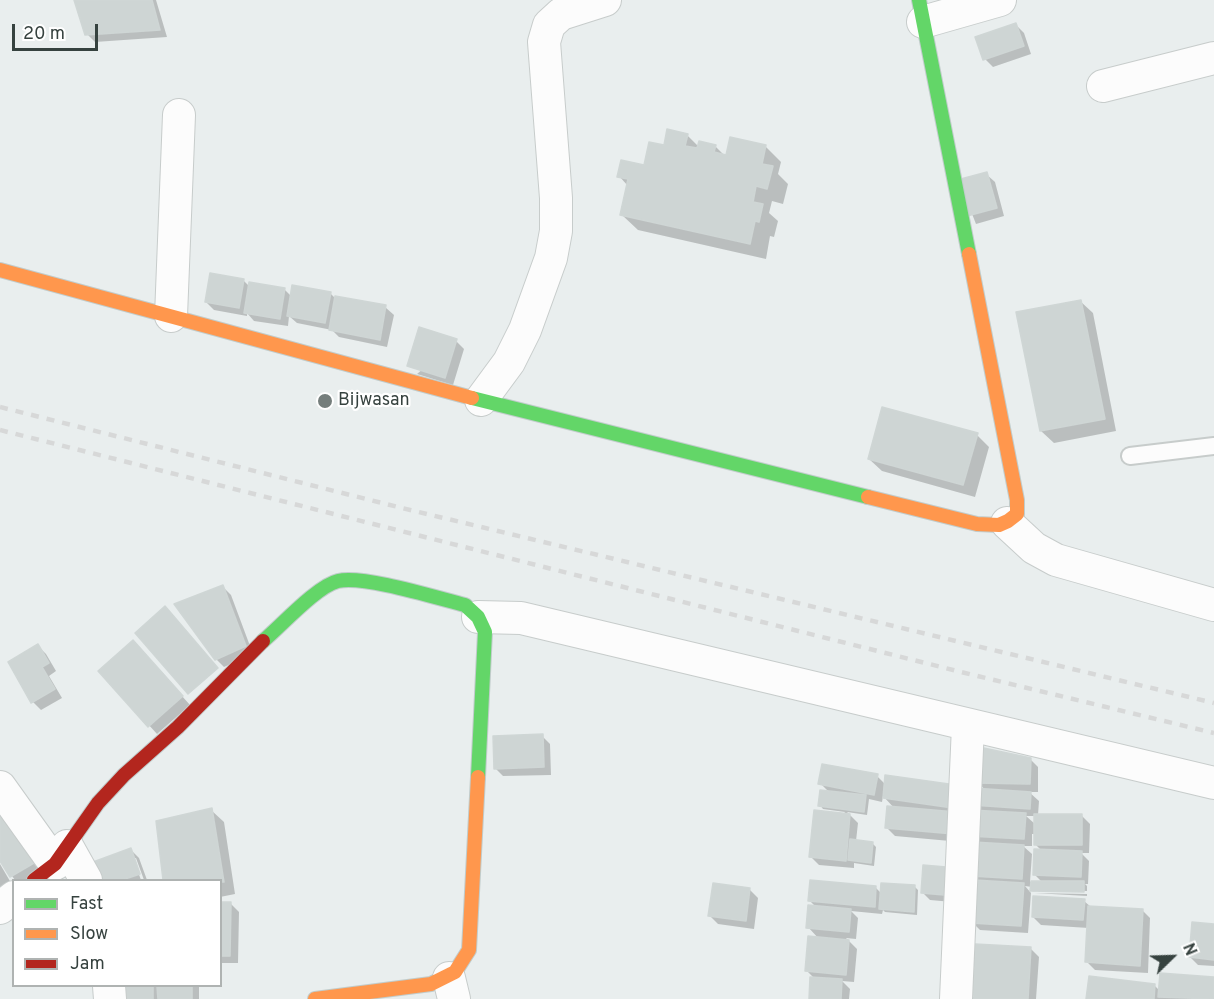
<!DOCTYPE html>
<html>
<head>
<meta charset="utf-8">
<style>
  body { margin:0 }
  #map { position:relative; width:1214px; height:999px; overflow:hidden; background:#e9eeee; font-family:Overpass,sans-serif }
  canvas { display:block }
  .legend { position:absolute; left:12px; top:879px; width:210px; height:108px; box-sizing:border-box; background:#fff; border:2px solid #afb3b2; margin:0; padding:8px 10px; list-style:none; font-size:18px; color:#36423f }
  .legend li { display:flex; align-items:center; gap:12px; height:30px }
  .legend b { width:30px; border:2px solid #afb3b2 }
  .north { position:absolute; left:1142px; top:927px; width:60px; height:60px; -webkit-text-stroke:4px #fff; paint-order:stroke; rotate:67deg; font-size:16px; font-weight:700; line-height:24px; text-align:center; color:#36423f }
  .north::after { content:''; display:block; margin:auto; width:21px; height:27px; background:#36423f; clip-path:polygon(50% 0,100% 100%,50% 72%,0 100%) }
  .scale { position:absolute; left:12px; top:24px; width:86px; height:27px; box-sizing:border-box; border:3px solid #36423f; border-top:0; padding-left:8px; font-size:18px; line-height:21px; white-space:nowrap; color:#36423f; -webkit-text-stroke:4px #fff; paint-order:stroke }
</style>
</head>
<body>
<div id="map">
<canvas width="1214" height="999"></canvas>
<ul class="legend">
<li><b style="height:8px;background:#63d668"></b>Fast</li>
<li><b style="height:8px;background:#ff974d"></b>Slow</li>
<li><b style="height:8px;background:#b3261e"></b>Jam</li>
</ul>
<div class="north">N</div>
<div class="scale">20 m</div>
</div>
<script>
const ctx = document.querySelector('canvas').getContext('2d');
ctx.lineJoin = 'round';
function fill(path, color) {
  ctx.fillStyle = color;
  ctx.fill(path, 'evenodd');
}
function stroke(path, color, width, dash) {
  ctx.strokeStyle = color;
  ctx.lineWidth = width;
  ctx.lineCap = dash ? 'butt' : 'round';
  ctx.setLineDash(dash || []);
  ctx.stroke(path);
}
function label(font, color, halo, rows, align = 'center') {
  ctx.font = font + ' Overpass,sans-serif';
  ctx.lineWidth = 4.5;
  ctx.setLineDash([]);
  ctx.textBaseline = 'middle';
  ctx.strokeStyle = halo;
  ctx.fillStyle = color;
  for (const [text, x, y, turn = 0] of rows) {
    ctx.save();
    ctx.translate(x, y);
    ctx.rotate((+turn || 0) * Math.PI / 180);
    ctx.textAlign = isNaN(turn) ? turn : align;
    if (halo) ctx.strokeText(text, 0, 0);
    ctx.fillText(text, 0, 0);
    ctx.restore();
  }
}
const shadow = new Path2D(`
  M 76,0 L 156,0 L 167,37 L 95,42 L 87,34 Z
  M 1016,25 L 1024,33 L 1031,54 L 993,67 L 985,59 Z
  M 687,135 L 699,147 L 715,146 L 727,158 L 765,146 L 781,162 L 778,174 L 788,184 L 783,204 L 772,201 L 769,213 L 778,221 L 774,237 L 770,236 L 766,259 L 638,230 L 622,215 L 628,186 L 619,176 L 645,167 L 665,147 Z
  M 986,174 L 995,182 L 1004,216 L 976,224 L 959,181 Z
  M 243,280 L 250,287 L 284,289 L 292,297 L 330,293 L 336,299 L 385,307 L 394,315 L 387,347 L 339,337 L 332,330 L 297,323 L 289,316 L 288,326 L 254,321 L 247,313 L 247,316 L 214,310 L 206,302 Z
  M 1080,301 L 1093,313 L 1116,431 L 1054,443 L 1041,431 Z
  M 456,341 L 464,349 L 453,385 L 417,374 Z
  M 977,435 L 989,447 L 975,497 L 882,471 L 869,459 Z
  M 223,587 L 231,595 L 253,654 L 224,667 L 216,659 Z
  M 38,646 L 46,654 L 56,671 L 49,676 L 62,698 L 41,710 L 33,702 Z
  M 141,650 L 190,705 L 157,734 L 100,671 Z
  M 542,736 L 550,744 L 551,775 L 503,776 L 495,768 Z
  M 1030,759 L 1038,767 L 1038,792 L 1029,792 L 1039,801 L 1038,815 L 1082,816 L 1090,824 L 1089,853 L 1081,853 L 1089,861 L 1088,884 L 1085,884 L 1087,886 L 1087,891 L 1034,890 L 1034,892 L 1032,887 L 1025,886 L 1031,893 L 1028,933 L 980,930 L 972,922 L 979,882 L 973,876 L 971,835 L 973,805 L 985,790 L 978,782 ZM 1026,816 L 1035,816 L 1035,824 ZM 1032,834 L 1035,834 L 1035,844 L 1042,851 L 1034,874 L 1042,882 L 1030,882 L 1032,854 L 1023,846 L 1032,846 Z
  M 877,776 L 886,785 L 956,786 L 961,842 L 895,836 L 887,828 L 895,809 L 883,796 L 882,802 L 869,799 L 867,815 L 847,812 L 858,823 L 856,841 L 872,843 L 876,847 L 874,866 L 854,863 L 854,868 L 819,865 L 811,857 L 845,812 L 823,809 L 820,805 L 829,792 L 820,783 Z
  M 211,810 L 224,822 L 235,894 L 220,897 L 220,880 L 165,880 L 158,822 Z
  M 3,814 L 41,871 L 25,880 L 15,880 L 0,860 L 0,816 Z
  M 131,850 L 139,858 L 147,880 L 144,880 L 136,858 L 133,858 L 141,880 L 92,880 Z
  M 0,864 L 14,888 L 0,898 Z
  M 925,866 L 963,903 L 930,900 L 922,892 Z
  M 915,887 L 918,890 L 917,915 L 885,912 L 883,910 L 882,914 L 851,911 L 858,918 L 856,939 L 846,938 L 857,949 L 854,982 L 842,981 L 850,989 L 849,999 L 810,999 L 815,979 L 807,971 L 819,939 L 808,927 L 816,907 L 809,900 L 876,888 L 882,894 Z
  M 750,890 L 758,898 L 754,929 L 718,924 L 710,916 Z
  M 1034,893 L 1087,894 L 1087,896 Z
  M 1084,901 L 1091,907 L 1142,910 L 1150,918 L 1148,973 L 1095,970 L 1087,962 L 1089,928 L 1041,925 L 1033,917 Z
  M 220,904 L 231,904 L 239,912 L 238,963 L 220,963 Z
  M 1214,926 L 1214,966 L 1198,965 L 1190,957 Z
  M 1031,949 L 1039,957 L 1036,999 L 974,999 Z
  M 1214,979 L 1214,999 L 1087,999 L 1155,986 L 1160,991 Z
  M 117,986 L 199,986 L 199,999 L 117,999 Z`);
const building = new Path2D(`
  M 74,0 L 152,0 L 160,30 L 85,35 Z
  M 1016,23 L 1024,46 L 983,60 L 975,37 Z
  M 667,129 L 688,134 L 685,146 L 697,148 L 699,141 L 716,145 L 714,152 L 726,155 L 730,137 L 766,145 L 762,164 L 773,166 L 767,189 L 756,186 L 753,202 L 763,204 L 759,222 L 755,221 L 750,244 L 620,215 L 628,179 L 617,177 L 621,160 L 644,165 L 649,142 L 664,145 Z
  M 987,172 L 997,208 L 967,216 L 957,180 Z
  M 210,273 L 244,279 L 239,308 L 205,302 Z
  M 249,282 L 285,288 L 280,319 L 244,313 Z
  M 292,285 L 331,292 L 325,323 L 287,316 Z
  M 335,296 L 386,305 L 380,340 L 329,330 Z
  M 1081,300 L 1105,419 L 1040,431 L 1016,312 Z
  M 419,327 L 457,339 L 445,378 L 407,366 Z
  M 882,407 L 978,433 L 963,485 L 868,459 Z
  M 223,585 L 246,646 L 215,660 L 174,604 Z
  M 165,606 L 218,668 L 188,694 L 135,633 Z
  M 133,640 L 183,696 L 148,727 L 98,671 Z
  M 38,644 L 49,663 L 42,667 L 55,689 L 31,703 L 8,662 Z
  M 543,734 L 544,767 L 494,769 L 493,736 Z
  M 979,747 L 1031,758 L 1030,784 L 976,783 Z
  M 822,764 L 878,774 L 874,795 L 818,784 Z
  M 885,775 L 956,785 L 953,808 L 883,798 Z
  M 973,788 L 1031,792 L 1030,809 L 972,805 Z
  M 820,790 L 866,795 L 864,812 L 818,806 Z
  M 887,806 L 956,812 L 954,834 L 885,828 Z
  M 212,808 L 224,882 L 163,880 L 156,821 Z
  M 814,810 L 850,814 L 846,861 L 809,857 Z
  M 970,810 L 1026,813 L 1024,839 L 969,836 Z
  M 4,812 L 34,863 L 10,877 L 0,861 L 0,814 Z
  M 1034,814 L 1082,814 L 1082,845 L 1034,845 Z
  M 850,839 L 873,842 L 871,863 L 848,860 Z
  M 973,842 L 1024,845 L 1022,879 L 971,876 Z
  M 131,848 L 140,874 L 122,880 L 91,880 L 85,865 Z
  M 1034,849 L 1082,851 L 1081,877 L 1033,875 Z
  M 923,865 L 958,868 L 956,896 L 921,893 Z
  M 810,880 L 876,886 L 875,907 L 808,901 Z
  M 974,880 L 1024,883 L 1021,926 L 971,923 Z
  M 1031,881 L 1084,881 L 1084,892 L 1030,891 Z
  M 713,883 L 750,888 L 746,921 L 708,916 Z
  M 881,883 L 915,885 L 914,912 L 879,909 Z
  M 1033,896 L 1085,899 L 1083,920 L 1032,917 Z
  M 220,902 L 231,902 L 230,956 L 220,956 Z
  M 808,905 L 851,909 L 849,932 L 806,928 Z
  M 1088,906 L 1143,909 L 1140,966 L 1085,962 Z
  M 1192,922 L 1214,924 L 1214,960 L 1189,957 Z
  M 808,936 L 849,940 L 846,975 L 805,971 Z
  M 975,944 L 1031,947 L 1028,999 L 973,999 Z
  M 1160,973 L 1214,977 L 1214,999 L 1158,997 Z
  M 1089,976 L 1155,984 L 1154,999 L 1086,999 Z
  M 810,977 L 842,979 L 841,999 L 809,999 Z
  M 115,986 L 153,986 L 153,999 L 115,999 Z
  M 157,986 L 192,986 L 192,999 L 158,999 Z`);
const lane = new Path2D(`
  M 1130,456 L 1214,446`);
const street = new Path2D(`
  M 923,22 L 1000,0
  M 1103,86 L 1214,58
  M 171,316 L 179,115
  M 481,400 L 509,362 L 525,330 L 551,258 L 556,231 L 556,198 L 544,42 L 549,25 L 561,14 L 605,0
  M 1007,523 L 1034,548 L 1056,560 L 1214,605
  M 478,617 L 521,618 L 1214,783
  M 0,787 L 55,864
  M 67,846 L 86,880
  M 0,908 L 14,897
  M 449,978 L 454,999
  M 109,986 L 110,999
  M 956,999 L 968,726`);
const fast = new Path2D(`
  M 919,0 L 969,254
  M 472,398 L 868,497
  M 263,641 C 281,626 317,586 338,581 C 364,575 437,598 465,605 L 478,617 L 485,632 L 478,777`);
const slow = new Path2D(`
  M 0,270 L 472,398
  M 868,497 L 977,524 L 999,525 L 1008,521 L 1017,514 L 1017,500 L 969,254
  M 315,999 L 431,984 L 455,972 L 469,950 L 478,777`);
const jam = new Path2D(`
  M 34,880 L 55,864 L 98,803 L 124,775 L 178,727 L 263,641`);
const rail = new Path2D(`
  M 0,407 L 402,508 L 1214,703
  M 0,430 L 961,672 L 1214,733`);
const markers = [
  [325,401,8,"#757e7c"]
];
const poiNames = [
  ["Bijwasan",338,401]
];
fill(shadow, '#0003');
fill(building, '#ced5d4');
stroke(building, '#cfd6d5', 1.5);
stroke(lane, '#c7cccb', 20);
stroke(street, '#c7cccb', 34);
stroke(fast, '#c1cccb', 16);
stroke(slow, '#c1cccb', 16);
stroke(jam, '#c1cccb', 16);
stroke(lane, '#fcfcfc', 16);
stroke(street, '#fcfcfc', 32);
stroke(fast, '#63d668', 14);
stroke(slow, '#ff974d', 14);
stroke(jam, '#b3261e', 14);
stroke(rail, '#d7d8d8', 4.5, [8, 8]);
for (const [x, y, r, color] of markers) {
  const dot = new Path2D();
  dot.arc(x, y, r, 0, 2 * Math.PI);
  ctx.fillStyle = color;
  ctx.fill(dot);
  stroke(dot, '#fff', 2);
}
label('18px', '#36423f', '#fff', poiNames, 'left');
</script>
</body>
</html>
